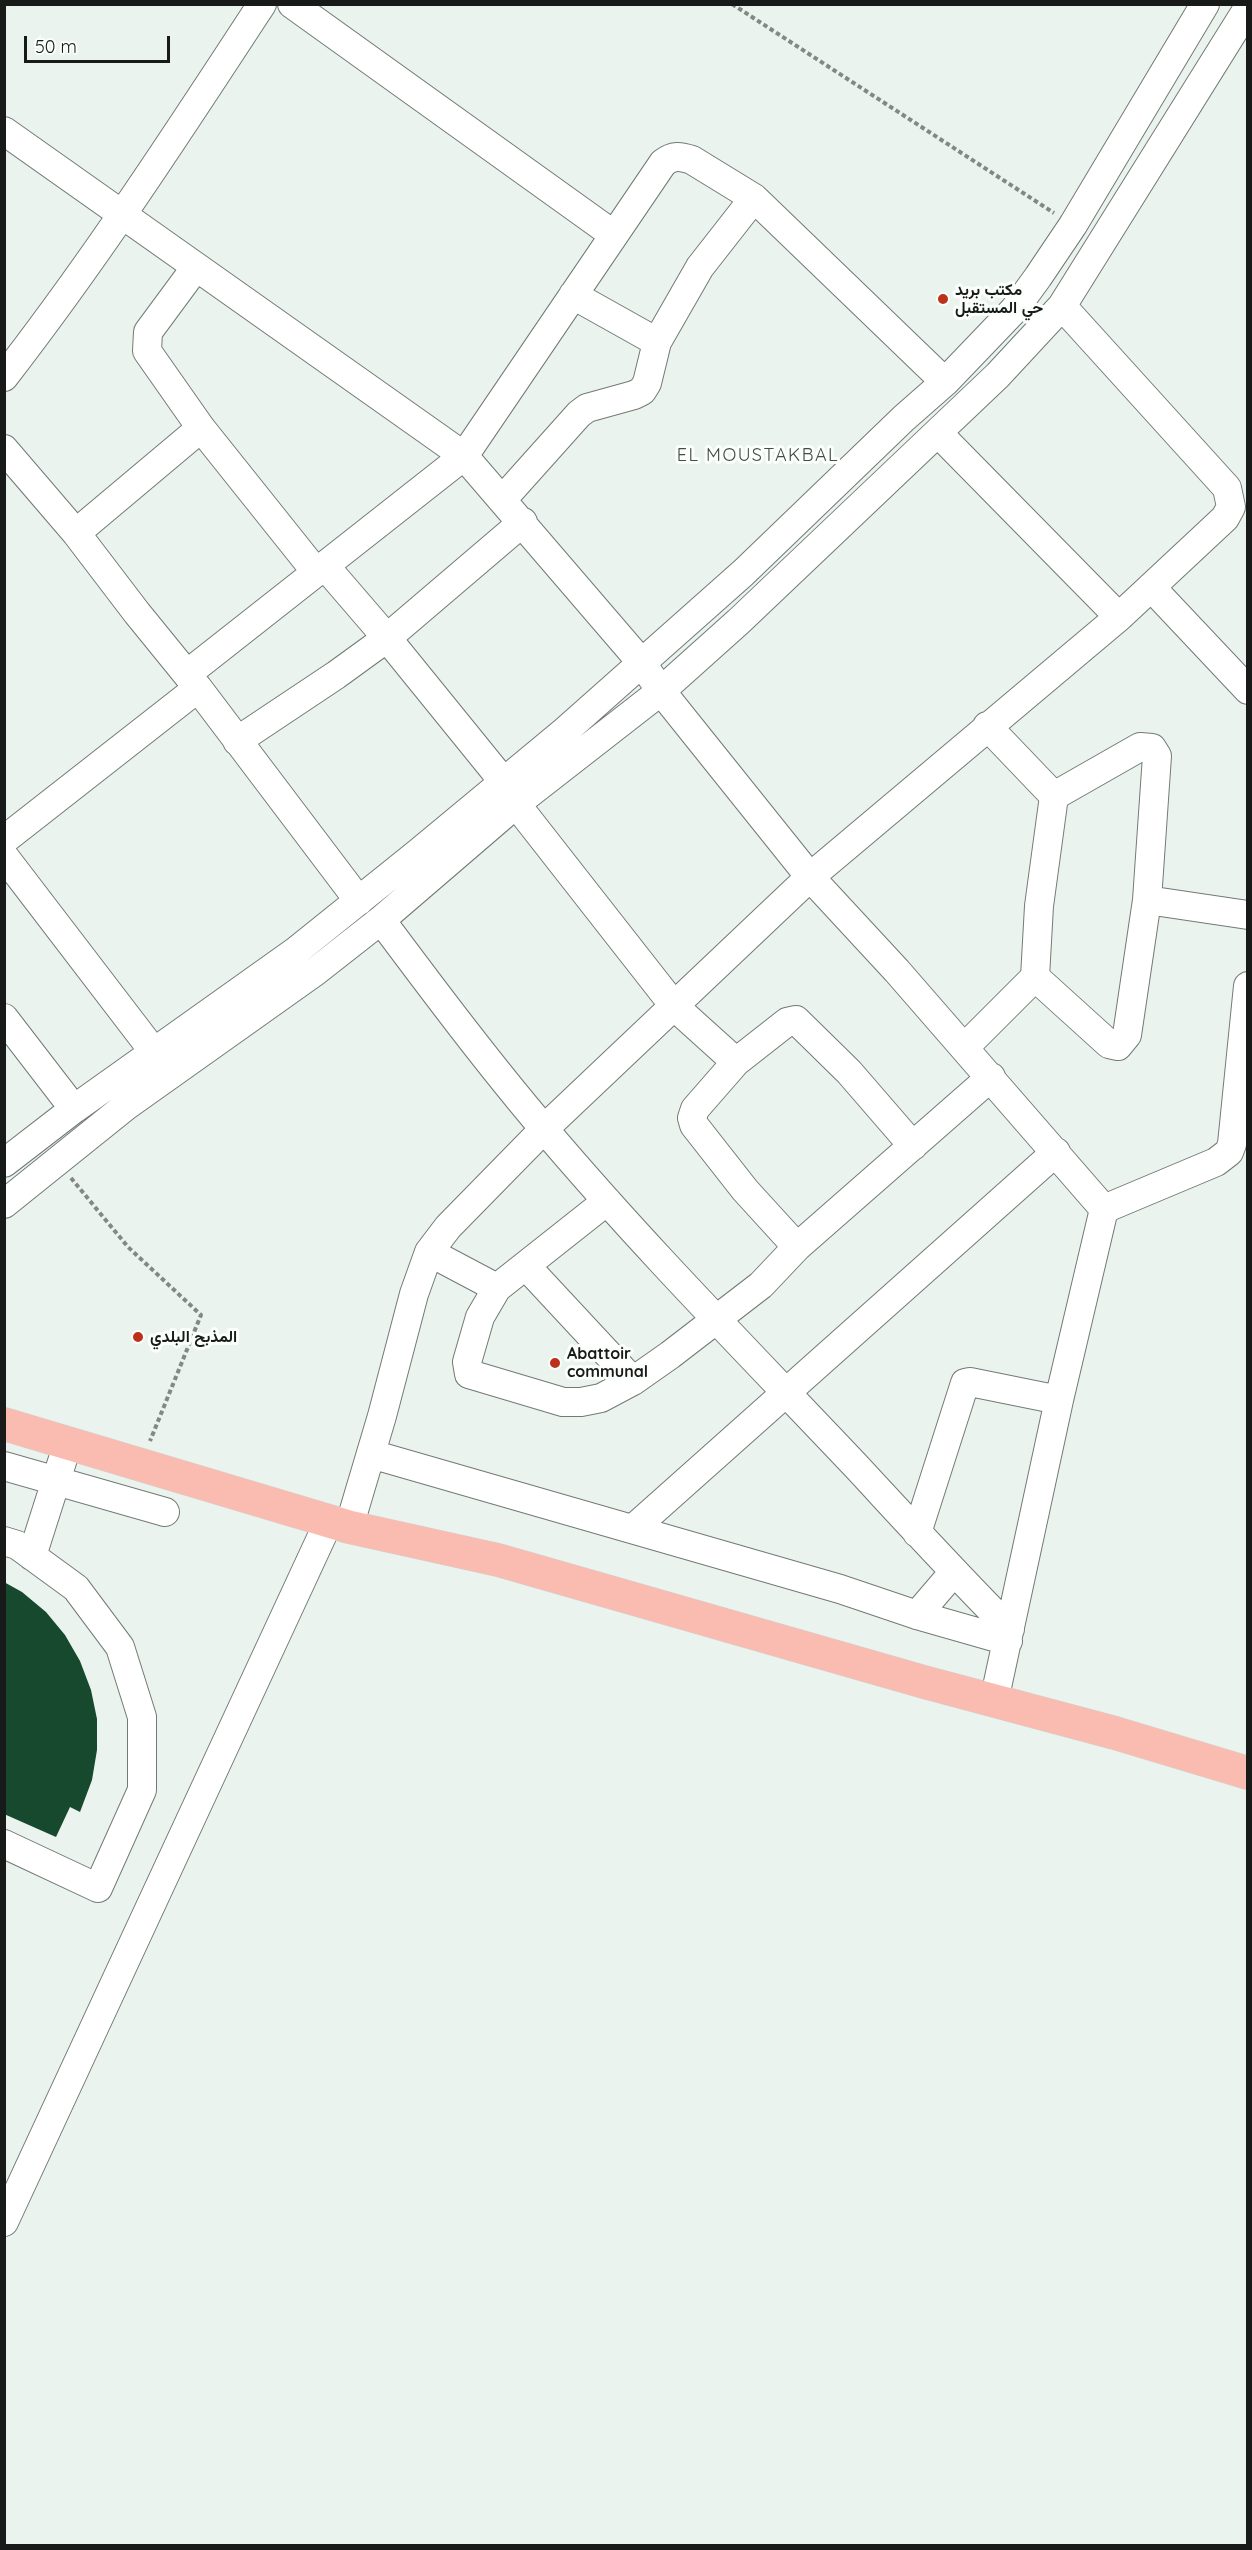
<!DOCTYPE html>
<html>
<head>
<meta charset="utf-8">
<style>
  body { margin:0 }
  #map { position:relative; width:1252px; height:2550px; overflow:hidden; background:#eaf3ed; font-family:Quicksand,sans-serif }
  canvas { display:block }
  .frame { position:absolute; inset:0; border:6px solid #181a19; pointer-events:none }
  .scale { position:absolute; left:24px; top:36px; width:146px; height:27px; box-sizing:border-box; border:3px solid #181a19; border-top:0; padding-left:8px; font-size:18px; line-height:21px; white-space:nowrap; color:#181a19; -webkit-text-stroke:4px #fafffc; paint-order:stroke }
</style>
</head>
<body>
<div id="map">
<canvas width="1252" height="2550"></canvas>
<div class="frame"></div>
<div class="scale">50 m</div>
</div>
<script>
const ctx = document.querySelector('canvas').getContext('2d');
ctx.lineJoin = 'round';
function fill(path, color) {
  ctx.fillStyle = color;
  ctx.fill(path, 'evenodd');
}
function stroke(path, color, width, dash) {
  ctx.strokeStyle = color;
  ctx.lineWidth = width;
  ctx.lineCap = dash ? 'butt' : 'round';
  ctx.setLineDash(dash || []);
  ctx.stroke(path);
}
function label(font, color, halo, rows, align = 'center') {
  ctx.font = font + ' Quicksand,Vazirmatn,sans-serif';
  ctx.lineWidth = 6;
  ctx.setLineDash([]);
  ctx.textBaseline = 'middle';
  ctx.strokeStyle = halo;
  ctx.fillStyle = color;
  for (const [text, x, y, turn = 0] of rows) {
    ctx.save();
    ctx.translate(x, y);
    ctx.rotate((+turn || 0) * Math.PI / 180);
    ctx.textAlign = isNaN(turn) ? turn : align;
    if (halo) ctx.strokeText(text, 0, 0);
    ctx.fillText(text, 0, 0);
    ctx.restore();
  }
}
const building = new Path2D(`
  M 4,1582 L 22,1592 L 46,1612 L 65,1635 L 80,1661 L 91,1690 L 97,1719 L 97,1750 L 92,1780 L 80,1812 L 70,1807 L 56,1837 L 4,1814 Z`);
const path = new Path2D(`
  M 732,4 L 1054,213
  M 71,1178 L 128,1247 L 201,1315 L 150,1441`);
const minor = new Path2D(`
  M 292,4 L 614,235
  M 4,131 L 464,456 L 641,662 L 661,691 L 810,877 L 897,971 L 1104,1209
  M 196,267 L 148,332 L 147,351 L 201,428 L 316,572
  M 573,295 L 657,342
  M 4,377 C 97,257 179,131 262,4
  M 938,433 L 1119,617
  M 4,449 L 76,533 L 137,613 L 198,688 L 359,901
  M 502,500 L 579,414 L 587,408 L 634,395 L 642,391 L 647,383 L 657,342 L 700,267 L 754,198
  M 76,533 L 201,428
  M 325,566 L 387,638 L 503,781
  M 1151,587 L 1248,690
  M 187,674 L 464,456 L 663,163 C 673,155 680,156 692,160 L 754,198 L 945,382
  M 987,726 L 1054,796
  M 237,741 L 336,675 L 387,638 L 523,522
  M 516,804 L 675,1007 L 736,1062
  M 4,840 L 198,688
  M 4,856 L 154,1052
  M 381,920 C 434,991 488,1063 545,1130 C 644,1247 751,1355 856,1466 C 907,1521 957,1576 1010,1629
  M 1035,977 L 1109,1044 L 1118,1046 L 1127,1035 L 1147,900
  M 4,1018 L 74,1109
  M 965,1047 L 1035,977 L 1039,906 L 1054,796 L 1140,747 L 1152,748 L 1157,756 L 1147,900 L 1248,915
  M 4,1163 L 74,1109 L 296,951 L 418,853 L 565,731 L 743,573 L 904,418 L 945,382 L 1014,310 L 1038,277 L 1073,225 L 1205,4
  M 607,1201 L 497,1288 L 480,1317 L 467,1362 L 469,1374 L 563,1402 L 581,1402 L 601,1398 L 633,1381 L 670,1355 L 761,1285 L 797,1247 L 991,1077
  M 4,1204 L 126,1106 L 316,971 L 381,920 L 516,804 L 661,691 L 738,622 L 998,375 L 1062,306 L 1248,8
  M 1104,1209 L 1216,1162 L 1229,1152 L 1232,1144 L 1248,986
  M 797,1247 L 745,1190 L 694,1125 L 692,1118 L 695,1109 L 736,1062 L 787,1022 L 796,1020 L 849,1072 L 913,1146
  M 429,1252 L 497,1288
  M 526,1266 L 633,1381
  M 371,1454 L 840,1589 L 917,1615 L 1008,1641
  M 4,1466 L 165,1512
  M 349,1527 L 382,1416 L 414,1294 L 429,1252 L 448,1227 L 544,1129 L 810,877 L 1119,617 L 1225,518 L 1231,507 L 1227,488 L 1062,306
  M 634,1528 L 1056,1152
  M 917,1533 L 965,1383 L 970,1382 L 1059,1400
  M 4,1541 L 17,1545 L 76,1588 L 120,1647 L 142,1717 L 142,1790 L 98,1888 L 4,1844
  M 32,1556 L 68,1443
  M 917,1615 L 953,1573
  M 994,1701 L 1059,1400 L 1104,1209
  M 4,2222 L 329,1521`);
const major = new Path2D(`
  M 4,1424 L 349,1527 L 498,1560 L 924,1682 L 1115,1733 L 1248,1773`);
const markers = [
  [943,299,6,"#bd311b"],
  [138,1337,6,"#bd311b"],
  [555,1363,6,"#bd311b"]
];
const poiNames = [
  ["مكتب بريد",955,290],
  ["حي المستقبل",955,308],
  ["المذبح البلدي",150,1337],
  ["Abattoir",567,1354],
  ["communal",567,1372]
];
const neighbourhoodNames = [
  ["EL MOUSTAKBAL",758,456]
];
fill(building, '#17492f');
stroke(minor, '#737a75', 30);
stroke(major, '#d1d1d1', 34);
stroke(path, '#838885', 4, [4.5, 3]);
stroke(minor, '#fff', 28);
stroke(major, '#fabcb0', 33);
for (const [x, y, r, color] of markers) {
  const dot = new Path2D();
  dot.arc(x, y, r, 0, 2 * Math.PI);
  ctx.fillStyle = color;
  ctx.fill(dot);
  stroke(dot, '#fafffc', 2);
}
label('bold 16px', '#181a19', '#fafffc', poiNames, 'left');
ctx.letterSpacing = '1.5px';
label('18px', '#454b47', '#fafffc', neighbourhoodNames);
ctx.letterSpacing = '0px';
</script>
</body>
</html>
